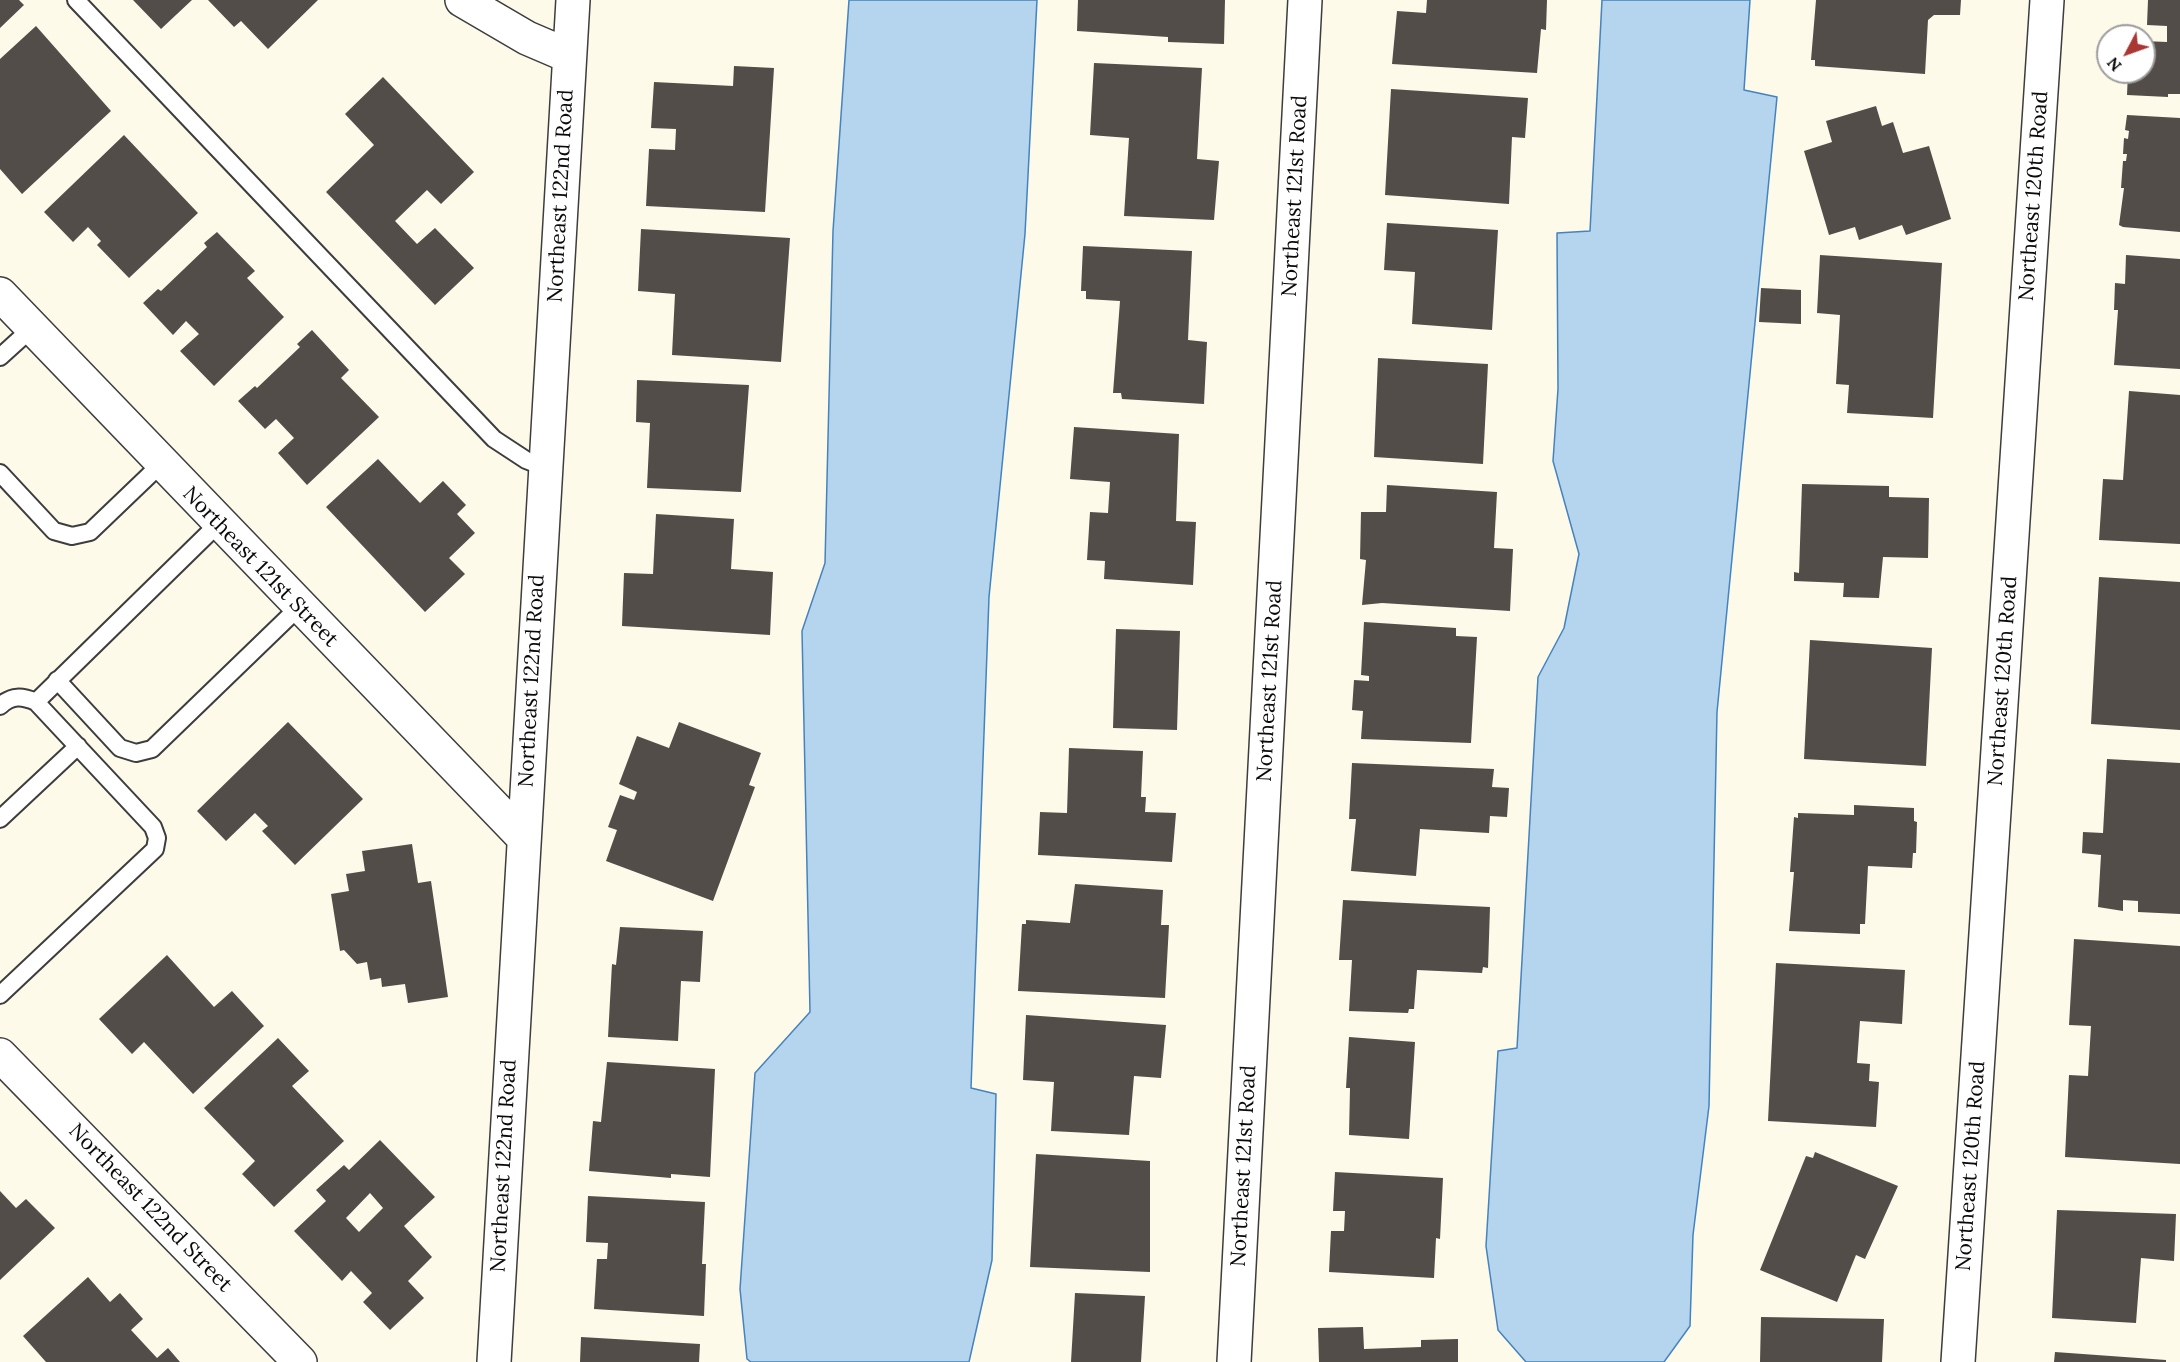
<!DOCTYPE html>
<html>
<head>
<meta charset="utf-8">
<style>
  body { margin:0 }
  #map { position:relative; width:2180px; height:1362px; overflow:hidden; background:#fdfaea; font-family:Lora,serif }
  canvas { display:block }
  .north { position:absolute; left:2096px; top:24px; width:60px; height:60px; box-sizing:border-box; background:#fff; border:2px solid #9d9d9d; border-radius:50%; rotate:229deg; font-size:16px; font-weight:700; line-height:24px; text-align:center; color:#0a0a0a }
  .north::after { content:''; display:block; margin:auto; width:21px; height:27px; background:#aa3733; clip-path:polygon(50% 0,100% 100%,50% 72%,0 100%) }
</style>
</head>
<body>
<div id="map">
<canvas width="2180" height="1362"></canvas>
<div class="north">N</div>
</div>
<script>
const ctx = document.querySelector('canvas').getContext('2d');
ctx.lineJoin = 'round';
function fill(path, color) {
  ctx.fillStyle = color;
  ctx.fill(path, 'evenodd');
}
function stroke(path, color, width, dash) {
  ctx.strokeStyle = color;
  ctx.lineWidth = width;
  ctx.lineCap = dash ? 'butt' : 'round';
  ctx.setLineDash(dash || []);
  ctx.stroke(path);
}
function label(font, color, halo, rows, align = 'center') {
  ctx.font = font + ' Lora,serif';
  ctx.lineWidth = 6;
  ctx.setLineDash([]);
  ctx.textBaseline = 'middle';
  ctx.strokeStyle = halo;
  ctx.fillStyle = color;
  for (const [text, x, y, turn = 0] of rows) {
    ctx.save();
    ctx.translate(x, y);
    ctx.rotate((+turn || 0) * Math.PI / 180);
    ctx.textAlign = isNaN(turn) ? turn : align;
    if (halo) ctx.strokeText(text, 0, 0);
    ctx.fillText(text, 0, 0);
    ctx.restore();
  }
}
const water = new Path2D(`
  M 849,0 L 1037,0 L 1025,234 L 989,597 L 971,1088 L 996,1094 L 992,1260 L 969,1362 L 751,1362 L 747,1359 L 740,1289 L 755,1073 L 810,1012 L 802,631 L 825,563 L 833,231 Z
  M 1602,0 L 1750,0 L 1744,90 L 1777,97 L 1717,712 L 1709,1106 L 1693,1235 L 1690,1326 L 1664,1362 L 1526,1362 L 1498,1330 L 1486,1246 L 1498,1051 L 1517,1048 L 1538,677 L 1564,628 L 1579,554 L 1553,461 L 1558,389 L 1557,233 L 1590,231 Z`);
const building = new Path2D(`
  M 0,0 L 19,0 L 24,5 L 0,28 Z
  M 133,0 L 192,0 L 161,29 Z
  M 208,0 L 318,0 L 268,49 L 241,21 L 234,27 Z
  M 1078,0 L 1225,0 L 1224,44 L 1168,42 L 1168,37 L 1077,31 Z
  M 1427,0 L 1547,0 L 1546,30 L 1541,29 L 1537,73 L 1392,64 L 1397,11 L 1426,13 Z
  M 1816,0 L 1961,0 L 1960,15 L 1934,15 L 1928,20 L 1925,74 L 1815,66 L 1815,60 L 1811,60 Z
  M 2148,0 L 2180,0 L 2180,94 L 2168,94 L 2168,97 L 2127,95 L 2128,72 L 2144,72 L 2144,41 L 2167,42 L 2167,26 L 2147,25 Z
  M 36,26 L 111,111 L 22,194 L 0,169 L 0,59 Z
  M 1094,63 L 1202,68 L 1197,159 L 1219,161 L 1214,220 L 1124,216 L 1129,138 L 1090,135 Z
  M 734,66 L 774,68 L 765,212 L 646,206 L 649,149 L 675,150 L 676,129 L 651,128 L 654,82 L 733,86 Z
  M 383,77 L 474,172 L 441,204 L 427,190 L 395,221 L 417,244 L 435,228 L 474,268 L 435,305 L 326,192 L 374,145 L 345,114 Z
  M 1391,89 L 1528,98 L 1525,138 L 1512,137 L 1509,204 L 1385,195 Z
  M 1876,106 L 1882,126 L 1893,122 L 1903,153 L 1929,146 L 1951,219 L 1906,235 L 1902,225 L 1859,240 L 1855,227 L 1829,235 L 1804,151 L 1832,142 L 1826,121 Z
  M 2127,115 L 2180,118 L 2180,232 L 2123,227 L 2119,225 L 2124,188 L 2121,188 L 2123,161 L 2126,161 L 2127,154 L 2123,154 L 2124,138 L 2128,139 L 2129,131 L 2125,130 Z
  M 124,135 L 198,213 L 129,278 L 97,245 L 101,241 L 88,227 L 73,242 L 44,212 Z
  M 1387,223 L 1498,230 L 1492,330 L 1412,324 L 1415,272 L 1384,270 Z
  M 641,229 L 790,238 L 781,362 L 672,355 L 675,294 L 638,291 Z
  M 217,232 L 255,271 L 247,278 L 284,317 L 214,386 L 180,351 L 199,334 L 186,321 L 173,335 L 143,303 L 158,289 L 161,291 L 207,247 L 204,243 Z
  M 1083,246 L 1192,251 L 1188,340 L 1207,342 L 1204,404 L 1122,399 L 1121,393 L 1113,393 L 1120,301 L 1086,299 L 1086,291 L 1081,291 Z
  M 1820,255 L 1942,263 L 1933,418 L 1847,413 L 1849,385 L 1836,384 L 1840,315 L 1817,313 Z
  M 2126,255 L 2180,259 L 2180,369 L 2114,365 L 2118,310 L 2114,310 L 2115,283 L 2125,284 Z
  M 1761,288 L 1801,290 L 1801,324 L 1759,322 Z
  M 312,330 L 349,370 L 341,378 L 379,417 L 307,485 L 278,453 L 294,438 L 276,419 L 265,429 L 238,401 L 255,386 L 257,388 L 300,347 L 297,344 Z
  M 1378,358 L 1488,364 L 1483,464 L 1374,457 Z
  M 637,380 L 749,385 L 741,492 L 647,488 L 650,423 L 636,422 Z
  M 2129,391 L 2180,395 L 2180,544 L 2099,540 L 2103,479 L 2123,480 Z
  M 1074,427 L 1179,434 L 1176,521 L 1196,522 L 1193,585 L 1104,579 L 1105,561 L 1087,560 L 1090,512 L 1108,513 L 1110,482 L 1070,479 Z
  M 378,459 L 420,503 L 443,481 L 466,505 L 457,514 L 475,533 L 449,558 L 465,574 L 425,612 L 326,507 Z
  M 1802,484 L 1889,486 L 1889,497 L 1929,498 L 1928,558 L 1883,557 L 1879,598 L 1843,597 L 1844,583 L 1794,581 L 1794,572 L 1799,573 Z
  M 1387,485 L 1497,492 L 1494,548 L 1513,549 L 1510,611 L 1382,603 L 1362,605 L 1366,560 L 1360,559 L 1361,512 L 1386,512 Z
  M 656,514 L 734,519 L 731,569 L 773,572 L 770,635 L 622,626 L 624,573 L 653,574 Z
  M 2099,577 L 2180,582 L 2180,730 L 2091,724 Z
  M 1364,622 L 1456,628 L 1456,636 L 1477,637 L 1471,743 L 1361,739 L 1363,711 L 1352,710 L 1354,680 L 1369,681 L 1369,676 L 1361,675 Z
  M 1116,629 L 1180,631 L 1177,730 L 1113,728 Z
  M 1810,640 L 1932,648 L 1926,766 L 1804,759 Z
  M 288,722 L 363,799 L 295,865 L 262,831 L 268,826 L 255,813 L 226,841 L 197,811 Z
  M 679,722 L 761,753 L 749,785 L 755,787 L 713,901 L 606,861 L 617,830 L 608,827 L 620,795 L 634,800 L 637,792 L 619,784 L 637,736 L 669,748 Z
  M 1069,748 L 1143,751 L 1141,797 L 1146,797 L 1145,812 L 1176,813 L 1172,862 L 1038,855 L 1040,812 L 1067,813 Z
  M 2107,759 L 2180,763 L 2180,914 L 2138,912 L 2138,901 L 2123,900 L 2123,911 L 2098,907 L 2101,855 L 2082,853 L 2083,832 L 2103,833 Z
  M 1352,763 L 1494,769 L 1492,787 L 1509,788 L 1507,817 L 1490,816 L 1489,833 L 1420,829 L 1416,876 L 1351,871 L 1356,819 L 1349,819 Z
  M 1854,805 L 1914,808 L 1914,821 L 1917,822 L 1916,853 L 1913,853 L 1912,868 L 1868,866 L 1865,924 L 1860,924 L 1860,934 L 1789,931 L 1794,872 L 1790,872 L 1794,817 L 1798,818 L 1798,813 L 1854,815 Z
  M 412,844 L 418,883 L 431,881 L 448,997 L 408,1003 L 405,984 L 382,987 L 381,978 L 370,980 L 367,962 L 357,964 L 344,950 L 340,951 L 331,894 L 349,891 L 346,874 L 365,871 L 362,851 Z
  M 1075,884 L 1163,890 L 1161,925 L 1169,925 L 1165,998 L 1018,991 L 1022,924 L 1026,924 L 1026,920 L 1070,923 Z
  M 1343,900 L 1490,907 L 1488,968 L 1483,967 L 1482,973 L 1417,970 L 1414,1009 L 1409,1009 L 1408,1013 L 1349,1011 L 1352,960 L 1339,960 Z
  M 620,927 L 703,931 L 700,982 L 681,981 L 678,1041 L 608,1037 L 612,964 L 616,965 Z
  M 2074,939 L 2180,946 L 2180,1164 L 2065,1157 L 2069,1075 L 2088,1076 L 2091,1026 L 2069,1025 Z
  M 167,955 L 214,1007 L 232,991 L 264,1026 L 193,1094 L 144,1042 L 132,1054 L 99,1019 Z
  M 1776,963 L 1905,970 L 1902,1024 L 1860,1021 L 1857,1063 L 1870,1064 L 1869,1081 L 1879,1082 L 1876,1127 L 1768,1121 Z
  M 1026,1015 L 1166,1025 L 1161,1078 L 1134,1076 L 1129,1135 L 1051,1131 L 1054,1082 L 1023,1080 Z
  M 1349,1037 L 1415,1042 L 1409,1139 L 1349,1135 L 1350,1088 L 1346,1088 Z
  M 278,1038 L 309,1071 L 292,1086 L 344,1141 L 274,1207 L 242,1174 L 255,1161 L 204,1108 Z
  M 607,1062 L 715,1069 L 710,1177 L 671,1174 L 671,1178 L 589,1171 L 593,1121 L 601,1122 Z
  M 380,1140 L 435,1197 L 404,1226 L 432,1257 L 408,1281 L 424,1298 L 390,1330 L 363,1302 L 372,1293 L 351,1271 L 342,1281 L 294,1231 L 326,1201 L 316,1190 L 344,1165 L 349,1170 ZM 370,1193 L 383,1208 L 359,1232 L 346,1218 Z
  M 1815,1152 L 1898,1186 L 1865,1259 L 1856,1255 L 1837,1302 L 1760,1270 L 1806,1156 L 1813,1158 Z
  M 1036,1154 L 1150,1161 L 1150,1272 L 1030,1267 Z
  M 1335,1172 L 1443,1178 L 1440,1239 L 1436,1238 L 1434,1278 L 1329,1272 L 1331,1231 L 1344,1231 L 1345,1211 L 1333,1211 Z
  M 0,1191 L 16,1208 L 26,1199 L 55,1228 L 0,1280 Z
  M 588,1196 L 705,1202 L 702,1264 L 706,1264 L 704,1316 L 594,1309 L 597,1259 L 607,1259 L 608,1243 L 586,1242 Z
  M 2057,1210 L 2176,1214 L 2174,1261 L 2141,1258 L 2136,1323 L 2052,1318 Z
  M 88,1277 L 110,1302 L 120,1293 L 143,1319 L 131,1330 L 157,1358 L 168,1348 L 180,1362 L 46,1362 L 23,1336 Z
  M 1075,1293 L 1145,1296 L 1141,1362 L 1071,1362 Z
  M 1761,1317 L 1884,1319 L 1882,1362 L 1760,1362 Z
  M 1363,1327 L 1364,1349 L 1421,1347 L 1421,1340 L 1458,1339 L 1458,1362 L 1319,1362 L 1318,1328 Z
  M 581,1337 L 700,1344 L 699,1362 L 580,1362 Z
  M 2055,1352 L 2166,1360 L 2166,1362 L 2054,1362 Z`);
const service = new Path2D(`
  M 76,0 L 494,439 L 526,460 L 544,467
  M 0,357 L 32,328
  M 0,473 L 54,531 L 72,536 L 90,532 L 161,464
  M 57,680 L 120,748 L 136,753 L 152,749 L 299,607
  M 36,702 L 218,524
  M 0,706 C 12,695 22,696 36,702 L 153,827 L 157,838 L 155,849 L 0,995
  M 0,819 L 78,746`);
const minor = new Path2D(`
  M 462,0 L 527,38 L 569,56
  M 0,294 L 522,836
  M 0,1055 L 300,1362
  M 494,1362 L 573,0
  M 1234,1362 L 1305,0
  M 1958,1362 L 2047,0`);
const streetNames = [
  ["Northeast 122nd Road",561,196,-87],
  ["Northeast 121st Road",1295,196,-87],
  ["Northeast 120th Road",2034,196,-86],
  ["Northeast 121st Street",260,567,46],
  ["Northeast 122nd Road",532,681,-87],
  ["Northeast 121st Road",1270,681,-87],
  ["Northeast 120th Road",2003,681,-86],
  ["Northeast 122nd Road",504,1166,-87],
  ["Northeast 121st Road",1244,1166,-87],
  ["Northeast 120th Road",1971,1166,-86],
  ["Northeast 122nd Street",150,1208,46]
];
fill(water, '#b5d4ee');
stroke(water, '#4483bd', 1.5);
fill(building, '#524d48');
stroke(service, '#3d3d3d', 20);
stroke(minor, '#3d3d3d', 36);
stroke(service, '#fff', 16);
stroke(minor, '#fff', 33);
label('21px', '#0a0a0a', '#fff', streetNames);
</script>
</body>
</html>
